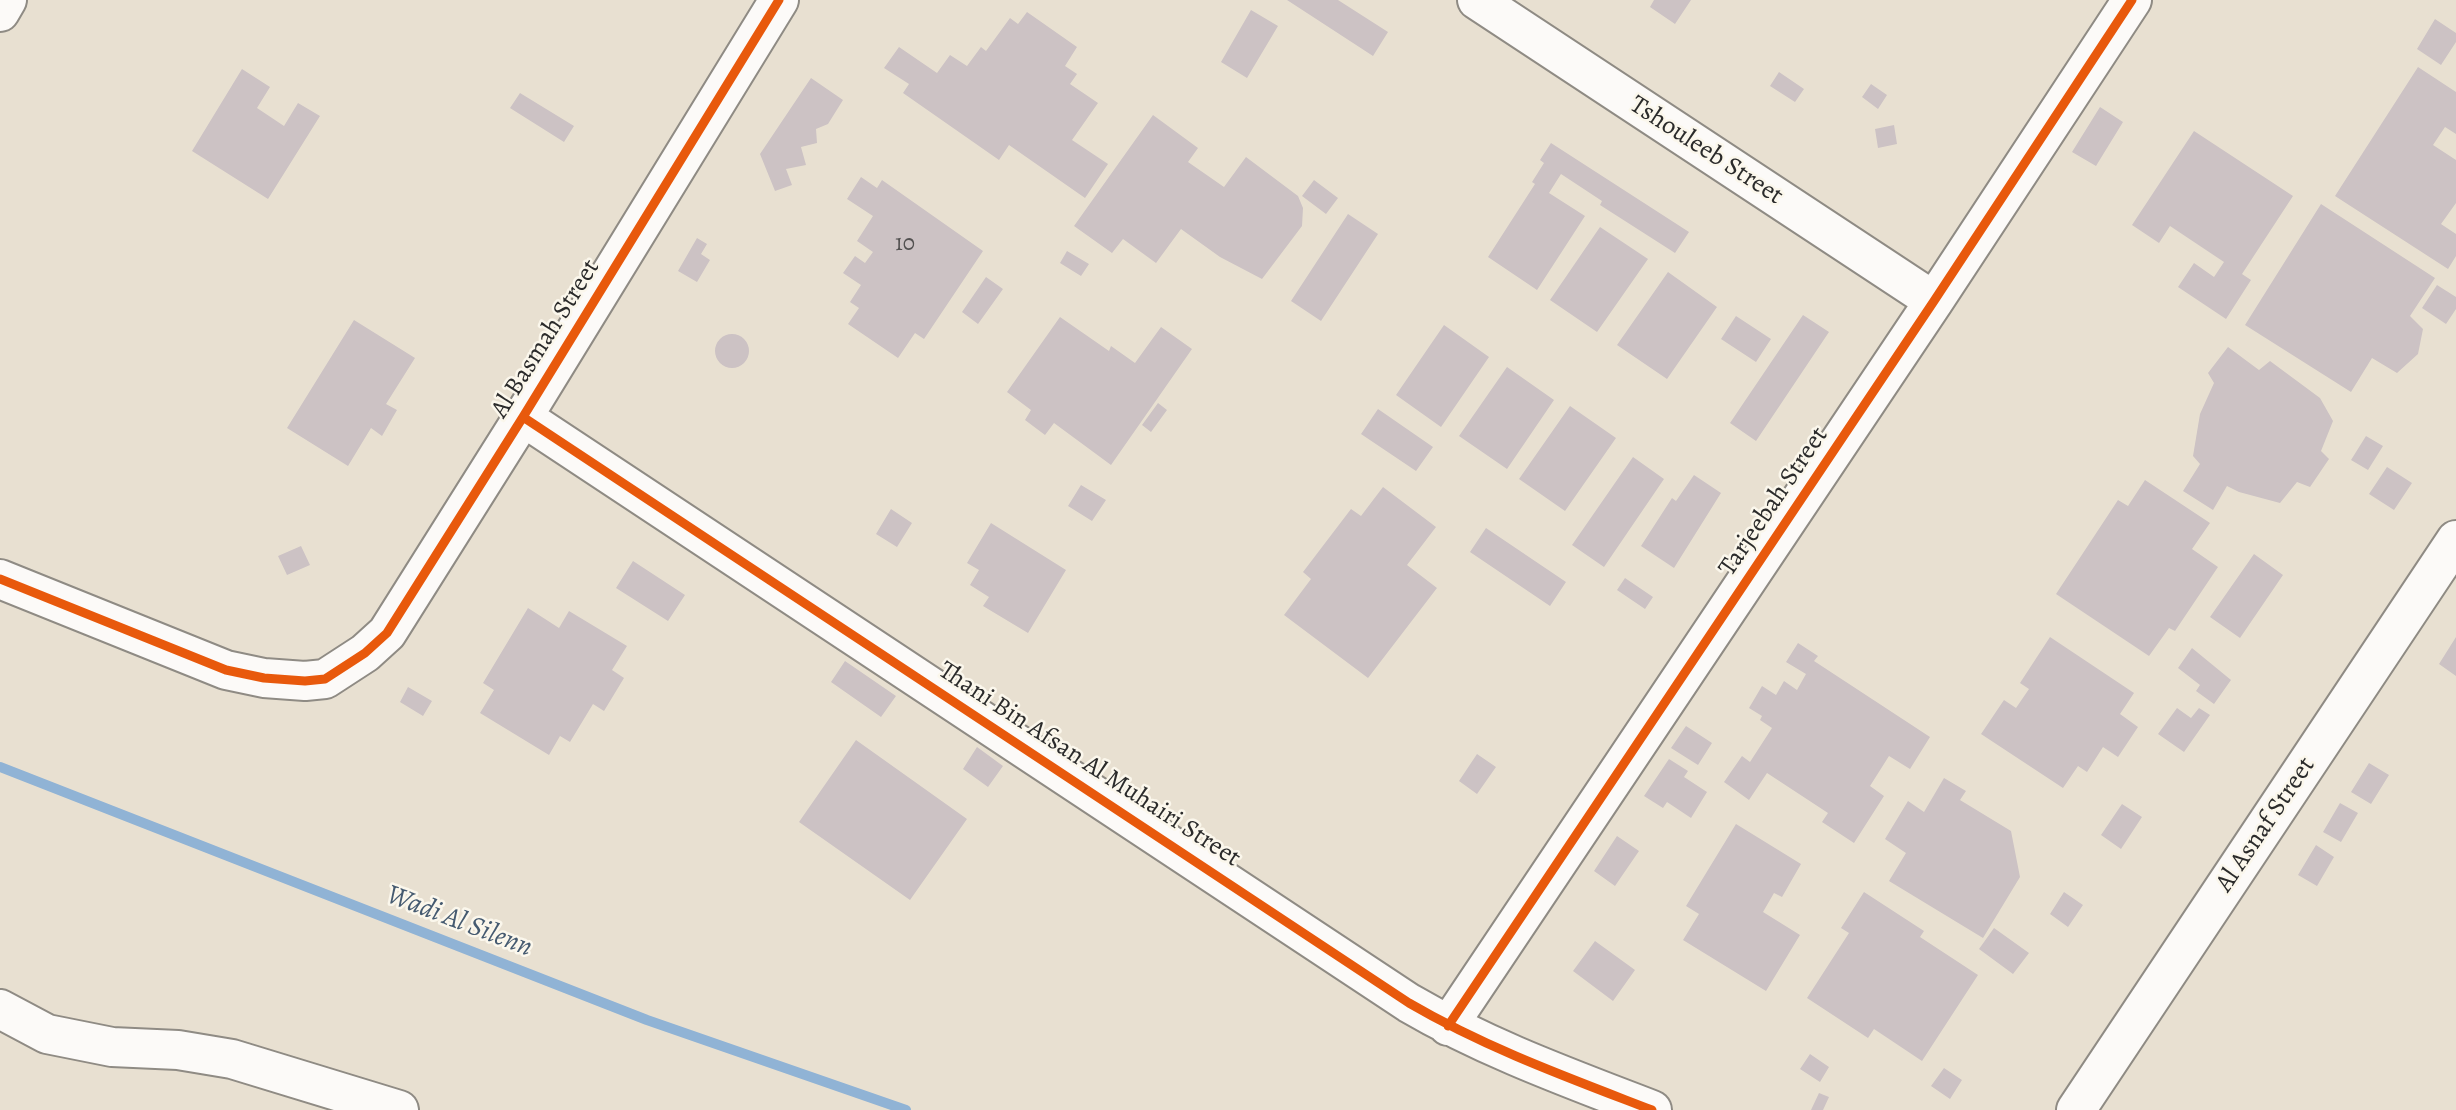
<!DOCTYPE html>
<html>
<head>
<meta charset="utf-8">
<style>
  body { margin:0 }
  canvas { display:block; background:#e8e0d1 }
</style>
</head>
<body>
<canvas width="2456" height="1110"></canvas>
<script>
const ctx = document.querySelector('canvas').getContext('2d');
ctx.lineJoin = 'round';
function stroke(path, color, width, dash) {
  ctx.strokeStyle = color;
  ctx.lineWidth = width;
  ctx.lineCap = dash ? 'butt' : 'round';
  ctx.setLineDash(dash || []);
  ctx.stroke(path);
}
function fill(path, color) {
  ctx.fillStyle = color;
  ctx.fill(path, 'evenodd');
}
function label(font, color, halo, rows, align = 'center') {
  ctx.font = font + ' Alegreya,serif';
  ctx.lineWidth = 5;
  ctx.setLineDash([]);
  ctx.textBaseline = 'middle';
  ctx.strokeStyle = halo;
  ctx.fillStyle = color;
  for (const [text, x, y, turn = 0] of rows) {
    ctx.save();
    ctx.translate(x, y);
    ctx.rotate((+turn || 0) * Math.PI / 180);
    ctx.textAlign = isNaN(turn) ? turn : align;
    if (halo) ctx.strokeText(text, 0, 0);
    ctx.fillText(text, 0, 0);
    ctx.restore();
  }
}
const stream = new Path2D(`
  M 0,767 L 647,1020 L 906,1110`);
const building = new Path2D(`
  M 1287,0 L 1338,0 L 1388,32 L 1373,56 Z
  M 1654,0 L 1691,0 L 1675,24 L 1650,7 Z
  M 1251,10 L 1278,26 L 1247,78 L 1221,62 Z
  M 1027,12 L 1077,47 L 1065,66 L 1077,74 L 1070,84 L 1098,103 L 1072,140 L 1108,164 L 1085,198 L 1009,145 L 999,160 L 903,93 L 909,84 L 884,68 L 899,47 L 937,73 L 950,55 L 967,66 L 981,47 L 986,51 L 1010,18 L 1018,24 Z
  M 2435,19 L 2456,33 L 2456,42 L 2441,65 L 2417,49 Z
  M 2418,67 L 2456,92 L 2456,134 L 2445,127 L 2433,145 L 2456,160 L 2456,203 L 2441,224 L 2456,234 L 2456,256 L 2448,269 L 2335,196 Z
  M 242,69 L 270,87 L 257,108 L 284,126 L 298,103 L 320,116 L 268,199 L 192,151 Z
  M 1779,72 L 1804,89 L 1795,102 L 1770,86 Z
  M 811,78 L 843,100 L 828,124 L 816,129 L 817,143 L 801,147 L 806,165 L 786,169 L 792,185 L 775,191 L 760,154 Z
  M 1871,84 L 1887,95 L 1878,109 L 1862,97 Z
  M 520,93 L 574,126 L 564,142 L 510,108 Z
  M 2100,107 L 2123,122 L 2096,166 L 2072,152 Z
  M 1153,115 L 1198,148 L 1188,162 L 1224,187 L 1246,157 L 1298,196 L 1303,208 L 1302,226 L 1262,279 L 1220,257 L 1181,229 L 1156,263 L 1123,239 L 1112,253 L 1074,226 Z
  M 1894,125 L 1897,144 L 1878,148 L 1875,129 Z
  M 2194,131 L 2293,196 L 2242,274 L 2251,280 L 2226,319 L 2178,287 L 2194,263 L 2214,277 L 2224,262 L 2170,226 L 2159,243 L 2132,225 Z
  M 1551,143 L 1689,232 L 1675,253 L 1600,205 L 1602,201 L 1561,174 L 1549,193 L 1585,216 L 1537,290 L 1488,257 L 1535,184 L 1532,182 L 1544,163 L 1540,160 Z
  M 861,177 L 877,188 L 882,180 L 983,251 L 924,339 L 915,333 L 898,358 L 848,324 L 859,308 L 850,302 L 861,285 L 843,273 L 855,256 L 865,263 L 873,252 L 857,241 L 873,216 L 847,199 Z
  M 1314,180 L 1338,198 L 1326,214 L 1302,196 Z
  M 2321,204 L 2435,278 L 2410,316 L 2423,329 L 2418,354 L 2397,373 L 2372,358 L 2351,392 L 2245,325 Z
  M 1348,214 L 1378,234 L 1321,321 L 1291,301 Z
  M 1600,227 L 1648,259 L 1597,332 L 1550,300 Z
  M 697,238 L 707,244 L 701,254 L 710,260 L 697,282 L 678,271 Z
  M 1067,251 L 1089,264 L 1081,276 L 1060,263 Z
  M 1668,272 L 1717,307 L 1667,379 L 1617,345 Z
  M 986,277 L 1003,289 L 978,324 L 962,312 Z
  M 2437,285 L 2456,297 L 2456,309 L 2446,324 L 2422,308 Z
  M 1803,315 L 1829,332 L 1756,441 L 1730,423 Z
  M 1736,316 L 1771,339 L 1756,362 L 1721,339 Z
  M 1060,317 L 1109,351 L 1111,346 L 1135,363 L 1161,327 L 1192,349 L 1111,465 L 1054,423 L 1045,435 L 1025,420 L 1031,410 L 1007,392 Z
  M 354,320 L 415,358 L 386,404 L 397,410 L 382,436 L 371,428 L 348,466 L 287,428 Z
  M 1444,325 L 1489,357 L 1441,427 L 1396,395 Z
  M715 351a17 17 0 1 1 34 0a17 17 0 1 1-34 0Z
  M 2228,347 L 2259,370 L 2270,361 L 2320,398 L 2333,421 L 2321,451 L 2329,459 L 2310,487 L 2297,482 L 2280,503 L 2239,492 L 2227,486 L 2213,510 L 2183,491 L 2200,464 L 2193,456 L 2200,414 L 2214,383 L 2208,373 Z
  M 1507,367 L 1554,400 L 1507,469 L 1459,436 Z
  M 1158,403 L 1167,410 L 1151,432 L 1142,425 Z
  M 1570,406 L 1616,438 L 1565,511 L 1519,479 Z
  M 1378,409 L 1433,447 L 1416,471 L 1361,434 Z
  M 2366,436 L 2383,446 L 2368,470 L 2351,460 Z
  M 1633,457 L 1664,479 L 1604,567 L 1572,545 Z
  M 2387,467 L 2412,483 L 2394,510 L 2369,494 Z
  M 1694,475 L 1721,493 L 1674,568 L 1641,546 L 1672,498 L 1676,501 Z
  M 2145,480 L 2210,523 L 2192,549 L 2218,567 L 2175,631 L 2169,628 L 2149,656 L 2056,594 L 2118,500 L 2128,506 Z
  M 1081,485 L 1106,500 L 1092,521 L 1068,506 Z
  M 1383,487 L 1436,527 L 1407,565 L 1437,588 L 1368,678 L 1284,615 L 1311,579 L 1303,572 L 1351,509 L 1361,516 Z
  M 891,509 L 912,523 L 897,547 L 876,534 Z
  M 991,523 L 1066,570 L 1028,633 L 983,606 L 989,597 L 970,585 L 979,570 L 967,563 Z
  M 1486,528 L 1566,582 L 1550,606 L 1470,552 Z
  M 301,546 L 310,565 L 287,575 L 278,556 Z
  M 2254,554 L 2283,575 L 2240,638 L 2210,617 Z
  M 633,561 L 685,595 L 668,621 L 616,588 Z
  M 1625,578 L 1653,597 L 1645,609 L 1617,590 Z
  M 528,608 L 559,628 L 569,611 L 627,646 L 612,670 L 624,678 L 604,711 L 593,704 L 570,742 L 560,736 L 549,755 L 480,713 L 494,690 L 483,683 Z
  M 2050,637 L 2134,693 L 2120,714 L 2138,727 L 2118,757 L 2103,747 L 2087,772 L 2078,766 L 2063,788 L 1981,734 L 2004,700 L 2016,708 L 2029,689 L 2020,683 Z
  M 2456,637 L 2456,676 L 2439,664 Z
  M 1798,643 L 1818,656 L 1814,661 L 1930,737 L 1910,769 L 1889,756 L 1870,786 L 1884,796 L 1854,843 L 1822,822 L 1828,813 L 1767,773 L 1749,800 L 1724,782 L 1742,756 L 1750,762 L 1772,728 L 1760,720 L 1762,716 L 1749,708 L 1762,686 L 1776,695 L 1784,681 L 1797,690 L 1806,674 L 1786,662 Z
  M 2192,648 L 2231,680 L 2214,704 L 2196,691 L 2200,685 L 2178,668 Z
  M 845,661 L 896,696 L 881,717 L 831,682 Z
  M 408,687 L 432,701 L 423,716 L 400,702 Z
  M 2177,708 L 2191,718 L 2199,708 L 2210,715 L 2184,752 L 2158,734 Z
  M 1686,726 L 1712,743 L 1698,765 L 1671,748 Z
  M 856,740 L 967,819 L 910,900 L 799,822 Z
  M 977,747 L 1003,766 L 988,787 L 963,769 Z
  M 1477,754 L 1496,767 L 1477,794 L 1459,781 Z
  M 1669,759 L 1688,771 L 1684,777 L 1707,792 L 1691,818 L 1667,802 L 1663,808 L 1644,796 Z
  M 2369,763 L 2389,775 L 2371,804 L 2351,792 Z
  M 1944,778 L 1966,791 L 1960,800 L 2011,831 L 2020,877 L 1983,938 L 1889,881 L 1906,853 L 1885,839 L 1908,801 L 1924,812 Z
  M 2340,803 L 2358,813 L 2341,842 L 2323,832 Z
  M 2122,804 L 2142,817 L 2121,849 L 2101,835 Z
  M 1736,824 L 1801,864 L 1782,897 L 1774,893 L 1763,912 L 1800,935 L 1766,991 L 1683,940 L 1699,914 L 1686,906 Z
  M 1617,836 L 1639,851 L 1615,886 L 1594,871 Z
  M 2316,845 L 2334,857 L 2317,886 L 2298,875 Z
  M 1864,892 L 1924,931 L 1920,937 L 1978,975 L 1922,1061 L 1874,1029 L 1868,1038 L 1807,998 L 1849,933 L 1841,928 Z
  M 2064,892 L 2083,905 L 2068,927 L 2050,914 Z
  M 1994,928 L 2029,953 L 2013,974 L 1979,949 Z
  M 1595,941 L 1635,970 L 1613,1001 L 1573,971 Z
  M 1810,1054 L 1829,1067 L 1820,1082 L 1800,1069 Z
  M 1944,1068 L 1962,1080 L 1950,1099 L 1931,1086 Z
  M 1819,1093 L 1829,1097 L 1823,1110 L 1811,1110 Z`);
const minor = new Path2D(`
  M 1477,0 L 1934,301
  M 0,12 L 7,0
  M 523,417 L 1409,1003 C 1486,1048 1569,1078 1652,1110
  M 0,579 L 226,670 L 264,678 L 305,681 L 325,679 L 365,653 L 387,633 L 523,417 L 779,0
  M 0,1009 L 47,1034 L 112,1047 L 178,1050 L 232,1059 L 399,1110
  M 1448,1026 L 1934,301 L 2132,0
  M 2076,1110 L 2456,540`);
const cycleway = new Path2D(`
  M 523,417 L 1409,1003 C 1486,1048 1569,1078 1652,1110
  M 0,579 L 226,670 L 264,678 L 305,681 L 325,679 L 365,653 L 387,633 L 523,417 L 779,0
  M 1448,1026 L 1934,301 L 2132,0`);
const numberNames = [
  ["10",905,244]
];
const streetNames = [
  ["Tshouleeb Street",1706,151,33],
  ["Al Basmah Street",546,339,-58],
  ["Tarjeebah Street",1774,502,-56],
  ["Thani Bin Afsan Al Muhairi Street",1089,765,33],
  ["Al Asnaf Street",2266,825,-56]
];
const waterNames = [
  ["Wadi Al Silenn",459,922,21]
];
stroke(stream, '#90b3d5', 10);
fill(building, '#ccc2c4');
stroke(minor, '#8f8b84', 42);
stroke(minor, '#fcfaf8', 38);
stroke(cycleway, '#e8590c', 9);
label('23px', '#535151', null, numberNames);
label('26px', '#2b2b2b', '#fbf7ec', streetNames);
label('italic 28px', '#455a70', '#fbf7ec', waterNames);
</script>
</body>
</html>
